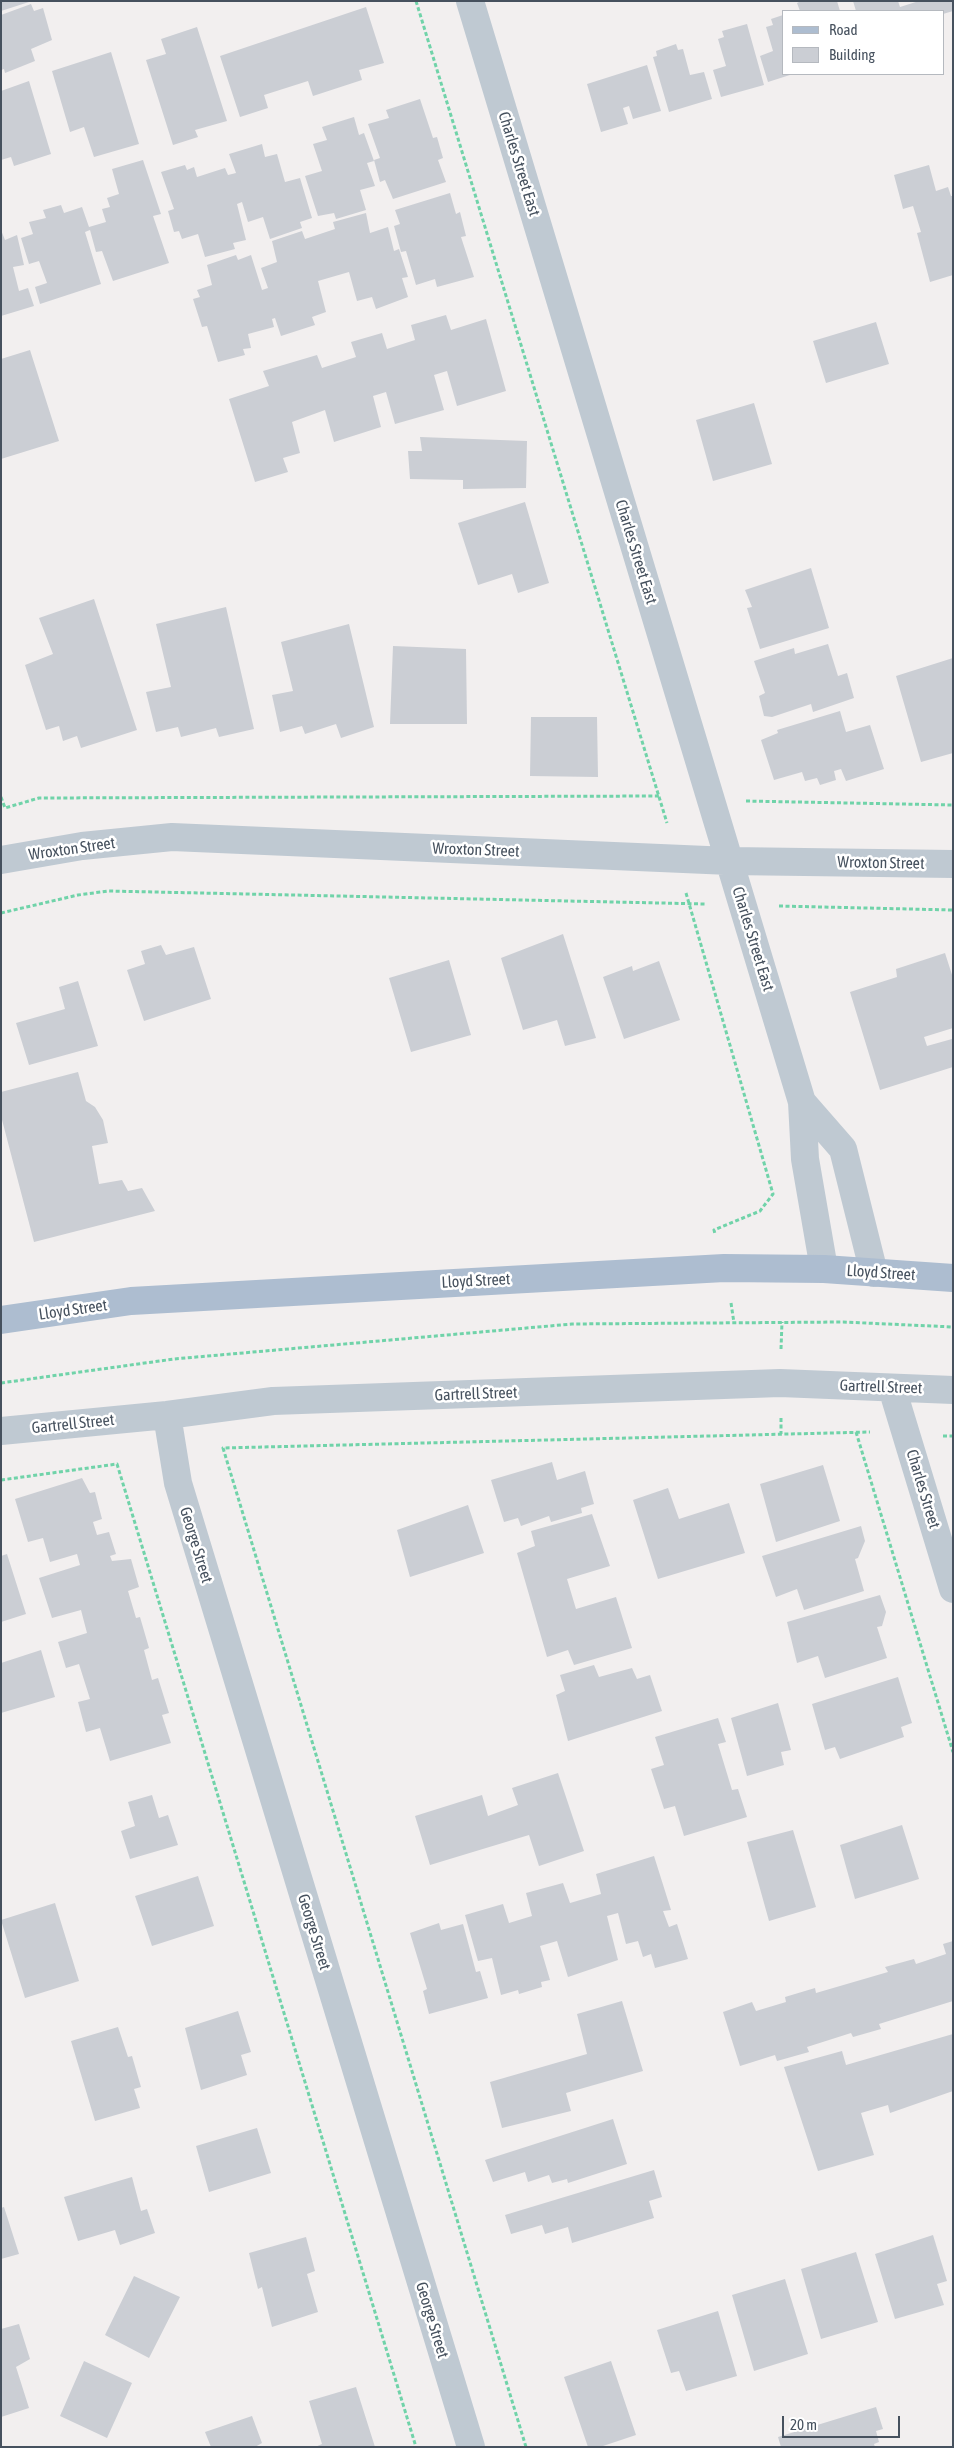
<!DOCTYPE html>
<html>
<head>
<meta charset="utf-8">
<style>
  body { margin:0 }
  #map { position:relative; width:954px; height:2448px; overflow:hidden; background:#f2efef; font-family:"Asap Condensed",sans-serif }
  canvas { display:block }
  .frame { position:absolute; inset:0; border:2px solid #46515e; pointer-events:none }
  .legend { position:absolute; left:782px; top:10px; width:162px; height:65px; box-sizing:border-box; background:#fff; border:1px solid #b5b9bf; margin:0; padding:6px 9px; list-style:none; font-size:15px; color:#46515e }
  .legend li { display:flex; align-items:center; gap:10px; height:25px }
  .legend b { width:25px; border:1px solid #b5b9bf }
  .scale { position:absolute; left:782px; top:2416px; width:118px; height:22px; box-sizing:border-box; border:2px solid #46515e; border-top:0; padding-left:6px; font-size:15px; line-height:18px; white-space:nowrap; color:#46515e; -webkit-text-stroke:4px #fff; paint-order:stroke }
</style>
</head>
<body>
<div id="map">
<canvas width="954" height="2448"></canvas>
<div class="frame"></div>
<ul class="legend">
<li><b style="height:6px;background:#adbdd0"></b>Road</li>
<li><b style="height:14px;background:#cbced4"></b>Building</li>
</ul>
<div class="scale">20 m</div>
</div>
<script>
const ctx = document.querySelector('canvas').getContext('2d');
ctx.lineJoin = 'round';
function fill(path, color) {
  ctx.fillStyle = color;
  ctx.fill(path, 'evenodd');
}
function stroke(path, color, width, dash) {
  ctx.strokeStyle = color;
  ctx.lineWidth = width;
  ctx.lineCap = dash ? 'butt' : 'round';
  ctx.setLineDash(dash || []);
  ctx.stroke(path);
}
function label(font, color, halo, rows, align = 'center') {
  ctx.font = font + ' "Asap Condensed",sans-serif';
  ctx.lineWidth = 5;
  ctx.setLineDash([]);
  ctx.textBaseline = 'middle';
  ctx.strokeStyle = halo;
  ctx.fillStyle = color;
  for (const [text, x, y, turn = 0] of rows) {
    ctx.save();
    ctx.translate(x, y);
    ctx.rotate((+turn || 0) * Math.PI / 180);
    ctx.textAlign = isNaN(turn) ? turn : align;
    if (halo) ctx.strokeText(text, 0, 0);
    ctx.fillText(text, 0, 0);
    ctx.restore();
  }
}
const building = new Path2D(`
  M 1,1 L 29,1 L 29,2 L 1,11 Z
  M 801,1 L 837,1 L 840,11 L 800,11 L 797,3 Z
  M 853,1 L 898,1 L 900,7 L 919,1 L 953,1 L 953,11 L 943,14 L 943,11 L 856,11 Z
  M 31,4 L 34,11 L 43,8 L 52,40 L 31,49 L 35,61 L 5,73 L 4,69 L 1,70 L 1,15 Z
  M 366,7 L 384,63 L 359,70 L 362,80 L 313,96 L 308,81 L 264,95 L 268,108 L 240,117 L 220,56 Z
  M 783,15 L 783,74 L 793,74 L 768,82 L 760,56 L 773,51 L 766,27 L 773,25 L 771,19 Z
  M 747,24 L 764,85 L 721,97 L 713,70 L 726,66 L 718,39 L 724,37 L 722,31 Z
  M 197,27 L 227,121 L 195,130 L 198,137 L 173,145 L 146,60 L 166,54 L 161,39 Z
  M 676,44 L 678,50 L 683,49 L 690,75 L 704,72 L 712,99 L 669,112 L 653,57 L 657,56 L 656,51 Z
  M 111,52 L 139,144 L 94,157 L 84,127 L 70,132 L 52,71 Z
  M 647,65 L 661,111 L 633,119 L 629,106 L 623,108 L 628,124 L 601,132 L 587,84 Z
  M 29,81 L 51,154 L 14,166 L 11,157 L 1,160 L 1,91 Z
  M 420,99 L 433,138 L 437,137 L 443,158 L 438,160 L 446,182 L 393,199 L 385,180 L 380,182 L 374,160 L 380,158 L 368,124 L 389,118 L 386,110 Z
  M 354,117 L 359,135 L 364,133 L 374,161 L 367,163 L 375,186 L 360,190 L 366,210 L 336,219 L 334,213 L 318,216 L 305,176 L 322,171 L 313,144 L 327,140 L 322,127 Z
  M 262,144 L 265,157 L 277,154 L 285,182 L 300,178 L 312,218 L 300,222 L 302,228 L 270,239 L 263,217 L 248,222 L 242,202 L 237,204 L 246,240 L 233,243 L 235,249 L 205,257 L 198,234 L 182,239 L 179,231 L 174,232 L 168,211 L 174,209 L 161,172 L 185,165 L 187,170 L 194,167 L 197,177 L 225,168 L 228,175 L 236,173 L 229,154 Z
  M 143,160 L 161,214 L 153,216 L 169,263 L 113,281 L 102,251 L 96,252 L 90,230 L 85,232 L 101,284 L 40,304 L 35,287 L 47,283 L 39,261 L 29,264 L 21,238 L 33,234 L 29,222 L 46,218 L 43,210 L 61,205 L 64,213 L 82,207 L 89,227 L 106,222 L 102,209 L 110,207 L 107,198 L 119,194 L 112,169 Z
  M 929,165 L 936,191 L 948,187 L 951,196 L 953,196 L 953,275 L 930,282 L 917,233 L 921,232 L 913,206 L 903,209 L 894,175 Z
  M 450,193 L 456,214 L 460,212 L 466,236 L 461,237 L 474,277 L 437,287 L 435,279 L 416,285 L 406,251 L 401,252 L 394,226 L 400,224 L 395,210 Z
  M 366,213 L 370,233 L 388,227 L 394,251 L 399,249 L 408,277 L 402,278 L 408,297 L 376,309 L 372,297 L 357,301 L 349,272 L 318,281 L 326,312 L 312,317 L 315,325 L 281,336 L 275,318 L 272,319 L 274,327 L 248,334 L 251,348 L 243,349 L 245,355 L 218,362 L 207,326 L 202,327 L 193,299 L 200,297 L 197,290 L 212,285 L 207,265 L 236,255 L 238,260 L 251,255 L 262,290 L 268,288 L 261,268 L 277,262 L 272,241 L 302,231 L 305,239 L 335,229 L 333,222 Z
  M 1,230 L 5,240 L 17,235 L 24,265 L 13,267 L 19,291 L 28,288 L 34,306 L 1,316 Z
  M 446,315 L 451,330 L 486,319 L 506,391 L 457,406 L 447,371 L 434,375 L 444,410 L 395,424 L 386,392 L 373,396 L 381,427 L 334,442 L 325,410 L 292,422 L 300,453 L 283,458 L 288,472 L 255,482 L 229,399 L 269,386 L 263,371 L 317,355 L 322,368 L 356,357 L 351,342 L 382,333 L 387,349 L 415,340 L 411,325 Z
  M 876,322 L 889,364 L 826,383 L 813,341 Z
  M 30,350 L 59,441 L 1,459 L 1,359 Z
  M 754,403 L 772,464 L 713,481 L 696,420 Z
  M 420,437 L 527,441 L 526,488 L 463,489 L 463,480 L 410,479 L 408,451 L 422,451 Z
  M 525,502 L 549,583 L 518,593 L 512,574 L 478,585 L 458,523 Z
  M 811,568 L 829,628 L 760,649 L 747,608 L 752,607 L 745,590 Z
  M 94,599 L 137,730 L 81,748 L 77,736 L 63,741 L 59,726 L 46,730 L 25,665 L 53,654 L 39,618 Z
  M 226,607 L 254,729 L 219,737 L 216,728 L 181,737 L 178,727 L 156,732 L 146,692 L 171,687 L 156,624 Z
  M 349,624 L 374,727 L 341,738 L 336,724 L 305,734 L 302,726 L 280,732 L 272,695 L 293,691 L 281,642 Z
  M 828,644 L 838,676 L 847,673 L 854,698 L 813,712 L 811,704 L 772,717 L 764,716 L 759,696 L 765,693 L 754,661 L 794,648 L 795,654 Z
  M 393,646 L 466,649 L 467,724 L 390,724 Z
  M 953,658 L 953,753 L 921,762 L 896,676 Z
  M 840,711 L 846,732 L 870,725 L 884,769 L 846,781 L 841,769 L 834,771 L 836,780 L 820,785 L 817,778 L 805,781 L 802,772 L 774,780 L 761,740 L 778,733 L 777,730 Z
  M 531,717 L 597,717 L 598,777 L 530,776 Z
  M 563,934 L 596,1038 L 565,1046 L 557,1020 L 523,1030 L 501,958 Z
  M 161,945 L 166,955 L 194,947 L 211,999 L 144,1021 L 127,970 L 145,964 L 141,951 Z
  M 945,953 L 953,978 L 953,1028 L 924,1037 L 927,1046 L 952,1039 L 953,1067 L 880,1090 L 850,992 L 897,977 L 896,969 Z
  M 449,960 L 471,1035 L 411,1052 L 389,978 Z
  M 659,961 L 680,1020 L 624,1039 L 603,977 L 632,966 L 633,971 Z
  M 78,981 L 98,1046 L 29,1065 L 16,1023 L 65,1009 L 59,987 Z
  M 78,1072 L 86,1101 L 95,1107 L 103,1120 L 108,1143 L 92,1146 L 99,1184 L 122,1180 L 128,1191 L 142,1188 L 155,1211 L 34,1242 L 1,1116 L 1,1092 Z
  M 552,1462 L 557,1480 L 585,1471 L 594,1504 L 581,1508 L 582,1513 L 551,1522 L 549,1516 L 521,1526 L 518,1518 L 504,1522 L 491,1480 Z
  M 823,1465 L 840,1521 L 776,1542 L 760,1484 Z
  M 82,1478 L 90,1493 L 95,1492 L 102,1519 L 93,1522 L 97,1535 L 109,1532 L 116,1554 L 110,1556 L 112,1561 L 131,1559 L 139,1587 L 128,1591 L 136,1618 L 140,1617 L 149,1648 L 144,1650 L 152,1680 L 158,1678 L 169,1713 L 162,1715 L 171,1743 L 110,1761 L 100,1728 L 86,1732 L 78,1702 L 90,1699 L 79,1664 L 66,1668 L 58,1642 L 87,1633 L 81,1610 L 52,1618 L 39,1578 L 80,1565 L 77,1554 L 50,1562 L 43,1538 L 28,1542 L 15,1499 Z
  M 668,1488 L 679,1519 L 729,1503 L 745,1553 L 658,1579 L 633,1500 Z
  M 468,1505 L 484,1553 L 410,1577 L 397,1530 Z
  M 592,1514 L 610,1566 L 567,1579 L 576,1609 L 616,1597 L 632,1648 L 574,1665 L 568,1650 L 547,1657 L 517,1553 L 535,1546 L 531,1531 Z
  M 861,1526 L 865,1541 L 858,1558 L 855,1559 L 864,1591 L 804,1610 L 797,1589 L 776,1597 L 762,1556 Z
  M 7,1554 L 26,1614 L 1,1622 L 1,1556 Z
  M 880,1595 L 886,1612 L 882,1626 L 877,1627 L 887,1658 L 825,1678 L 818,1656 L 797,1663 L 787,1622 Z
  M 41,1650 L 55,1697 L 1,1713 L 1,1663 Z
  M 594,1665 L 599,1677 L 632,1668 L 637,1679 L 650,1675 L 662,1711 L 568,1741 L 556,1695 L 565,1691 L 560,1675 Z
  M 898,1677 L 912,1723 L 901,1727 L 904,1737 L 840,1759 L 835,1747 L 825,1750 L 812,1704 Z
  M 778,1703 L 791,1750 L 781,1752 L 784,1765 L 747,1776 L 731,1718 Z
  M 718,1718 L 726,1742 L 718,1744 L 732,1790 L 738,1789 L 747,1817 L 684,1836 L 675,1806 L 664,1809 L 651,1769 L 664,1765 L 655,1737 Z
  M 558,1773 L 584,1851 L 539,1866 L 529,1835 L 430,1865 L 415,1816 L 482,1795 L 488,1816 L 518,1805 L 512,1788 Z
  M 152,1795 L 159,1818 L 168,1815 L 178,1845 L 130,1859 L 121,1831 L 135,1826 L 128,1802 Z
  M 902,1825 L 919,1879 L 855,1899 L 840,1845 Z
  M 793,1830 L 816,1907 L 769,1921 L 747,1842 Z
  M 654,1856 L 671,1910 L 663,1911 L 669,1927 L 677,1924 L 688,1959 L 655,1968 L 651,1954 L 643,1957 L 638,1941 L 626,1944 L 618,1913 L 607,1916 L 618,1960 L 568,1977 L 557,1941 L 540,1946 L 550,1980 L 541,1982 L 542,1987 L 519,1994 L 518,1990 L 501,1995 L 492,1958 L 478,1961 L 465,1915 L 503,1904 L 509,1923 L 532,1916 L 526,1893 L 563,1883 L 570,1903 L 601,1894 L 596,1874 Z
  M 198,1876 L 214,1926 L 152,1946 L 135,1896 Z
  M 55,1903 L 79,1981 L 25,1998 L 1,1920 Z
  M 439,1923 L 441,1930 L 463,1924 L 476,1972 L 480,1971 L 488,1998 L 429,2014 L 423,1991 L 427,1989 L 410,1933 Z
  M 953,1941 L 953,2001 L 879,2024 L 881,2029 L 853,2037 L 851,2033 L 807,2047 L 809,2052 L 777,2061 L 775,2055 L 740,2066 L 723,2012 L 752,2002 L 756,2011 L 786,2002 L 785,1997 L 815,1988 L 816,1993 L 888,1972 L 885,1967 L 914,1959 L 916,1964 L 946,1954 L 943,1944 Z
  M 622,2001 L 643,2071 L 566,2093 L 571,2111 L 502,2128 L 490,2082 L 587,2054 L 577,2014 Z
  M 238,2011 L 251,2052 L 241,2055 L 247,2075 L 201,2090 L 185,2028 Z
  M 118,2027 L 128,2057 L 132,2056 L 141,2087 L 134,2089 L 140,2108 L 95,2121 L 71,2041 Z
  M 953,2034 L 953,2091 L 890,2113 L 888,2105 L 861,2113 L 874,2155 L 818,2171 L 784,2067 L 842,2051 L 846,2065 Z
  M 613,2119 L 627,2164 L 568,2183 L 567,2179 L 552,2183 L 549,2175 L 528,2182 L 525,2172 L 493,2182 L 485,2160 Z
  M 257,2128 L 271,2173 L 209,2192 L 196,2146 Z
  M 654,2170 L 662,2197 L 649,2201 L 654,2218 L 572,2243 L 568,2227 L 545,2234 L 542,2225 L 511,2234 L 505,2215 Z
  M 132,2177 L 141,2211 L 147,2209 L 155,2233 L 120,2245 L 115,2230 L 78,2241 L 64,2197 Z
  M 4,2207 L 19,2254 L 1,2259 L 1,2208 Z
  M 933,2235 L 947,2281 L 937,2284 L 944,2305 L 895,2319 L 875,2254 Z
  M 306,2237 L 315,2271 L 307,2274 L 318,2312 L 272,2327 L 262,2287 L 258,2289 L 249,2253 Z
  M 856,2252 L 878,2322 L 821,2339 L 801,2269 Z
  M 134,2276 L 180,2297 L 149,2358 L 105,2335 Z
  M 785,2279 L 808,2354 L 754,2371 L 732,2295 Z
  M 718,2311 L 737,2376 L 686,2391 L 679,2371 L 671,2373 L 657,2330 Z
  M 19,2324 L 30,2359 L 16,2367 L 29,2408 L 1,2417 L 1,2329 Z
  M 84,2361 L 132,2383 L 107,2438 L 60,2416 Z
  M 611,2361 L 636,2435 L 600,2447 L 588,2447 L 564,2377 Z
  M 356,2387 L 375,2447 L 315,2447 L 322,2444 L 309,2401 Z
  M 876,2407 L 883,2429 L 876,2431 L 879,2442 L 874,2444 L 875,2447 L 781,2447 L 778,2437 Z
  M 252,2416 L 262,2443 L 255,2447 L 211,2447 L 205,2432 Z`);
const path = new Path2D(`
  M 416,1 L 667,823
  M 1,797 L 5,808 L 39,798 L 659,796
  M 746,801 L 953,805
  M 686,893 L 773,1194 L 760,1211 L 714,1230 L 715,1234
  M 779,906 L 953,910
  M 1,913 L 78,895 L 108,891 L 706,904
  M 731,1303 L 734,1323
  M 781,1349 L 782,1322
  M 1,1383 L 174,1359 L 572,1324 L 843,1322 L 953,1327
  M 781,1418 L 781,1434
  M 856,1432 L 953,1752
  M 943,1436 L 953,1436
  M 1,1480 L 117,1464 L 416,2447
  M 526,2447 L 223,1448 L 870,1432`);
const minor = new Path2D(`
  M 470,1 L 802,1102 L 805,1159 L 824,1269
  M 1,860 L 82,846 L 172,837 L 730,861 L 953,864
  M 802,1102 L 843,1149 L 874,1273
  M 892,1388 L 953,1589
  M 167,1415 L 178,1483 L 471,2447
  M 1,1431 L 167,1415 L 273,1401 L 780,1383 L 953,1390`);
const primary = new Path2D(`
  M 1,1320 L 131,1301 L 724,1268 L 824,1269 L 953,1278`);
const streetNames = [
  ["Charles Street East",519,164,73],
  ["Charles Street East",636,552,73],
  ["Wroxton Street",72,849,-8],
  ["Wroxton Street",476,850,2],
  ["Wroxton Street",881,863,1],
  ["Charles Street East",753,939,73],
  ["Lloyd Street",881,1273,4],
  ["Lloyd Street",476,1281,-3],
  ["Lloyd Street",73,1310,-8],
  ["Gartrell Street",881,1387,2],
  ["Gartrell Street",476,1394,-2],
  ["Gartrell Street",73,1424,-6],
  ["Charles Street",923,1489,73],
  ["George Street",196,1545,73],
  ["George Street",314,1932,73],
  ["George Street",432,2320,73]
];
fill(building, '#cbced4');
stroke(path, '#70d3a9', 3, [4, 2.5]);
stroke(minor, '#bfc9d2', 28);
stroke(primary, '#adbdd0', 28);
label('16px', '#46515e', '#fff', streetNames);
</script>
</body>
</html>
